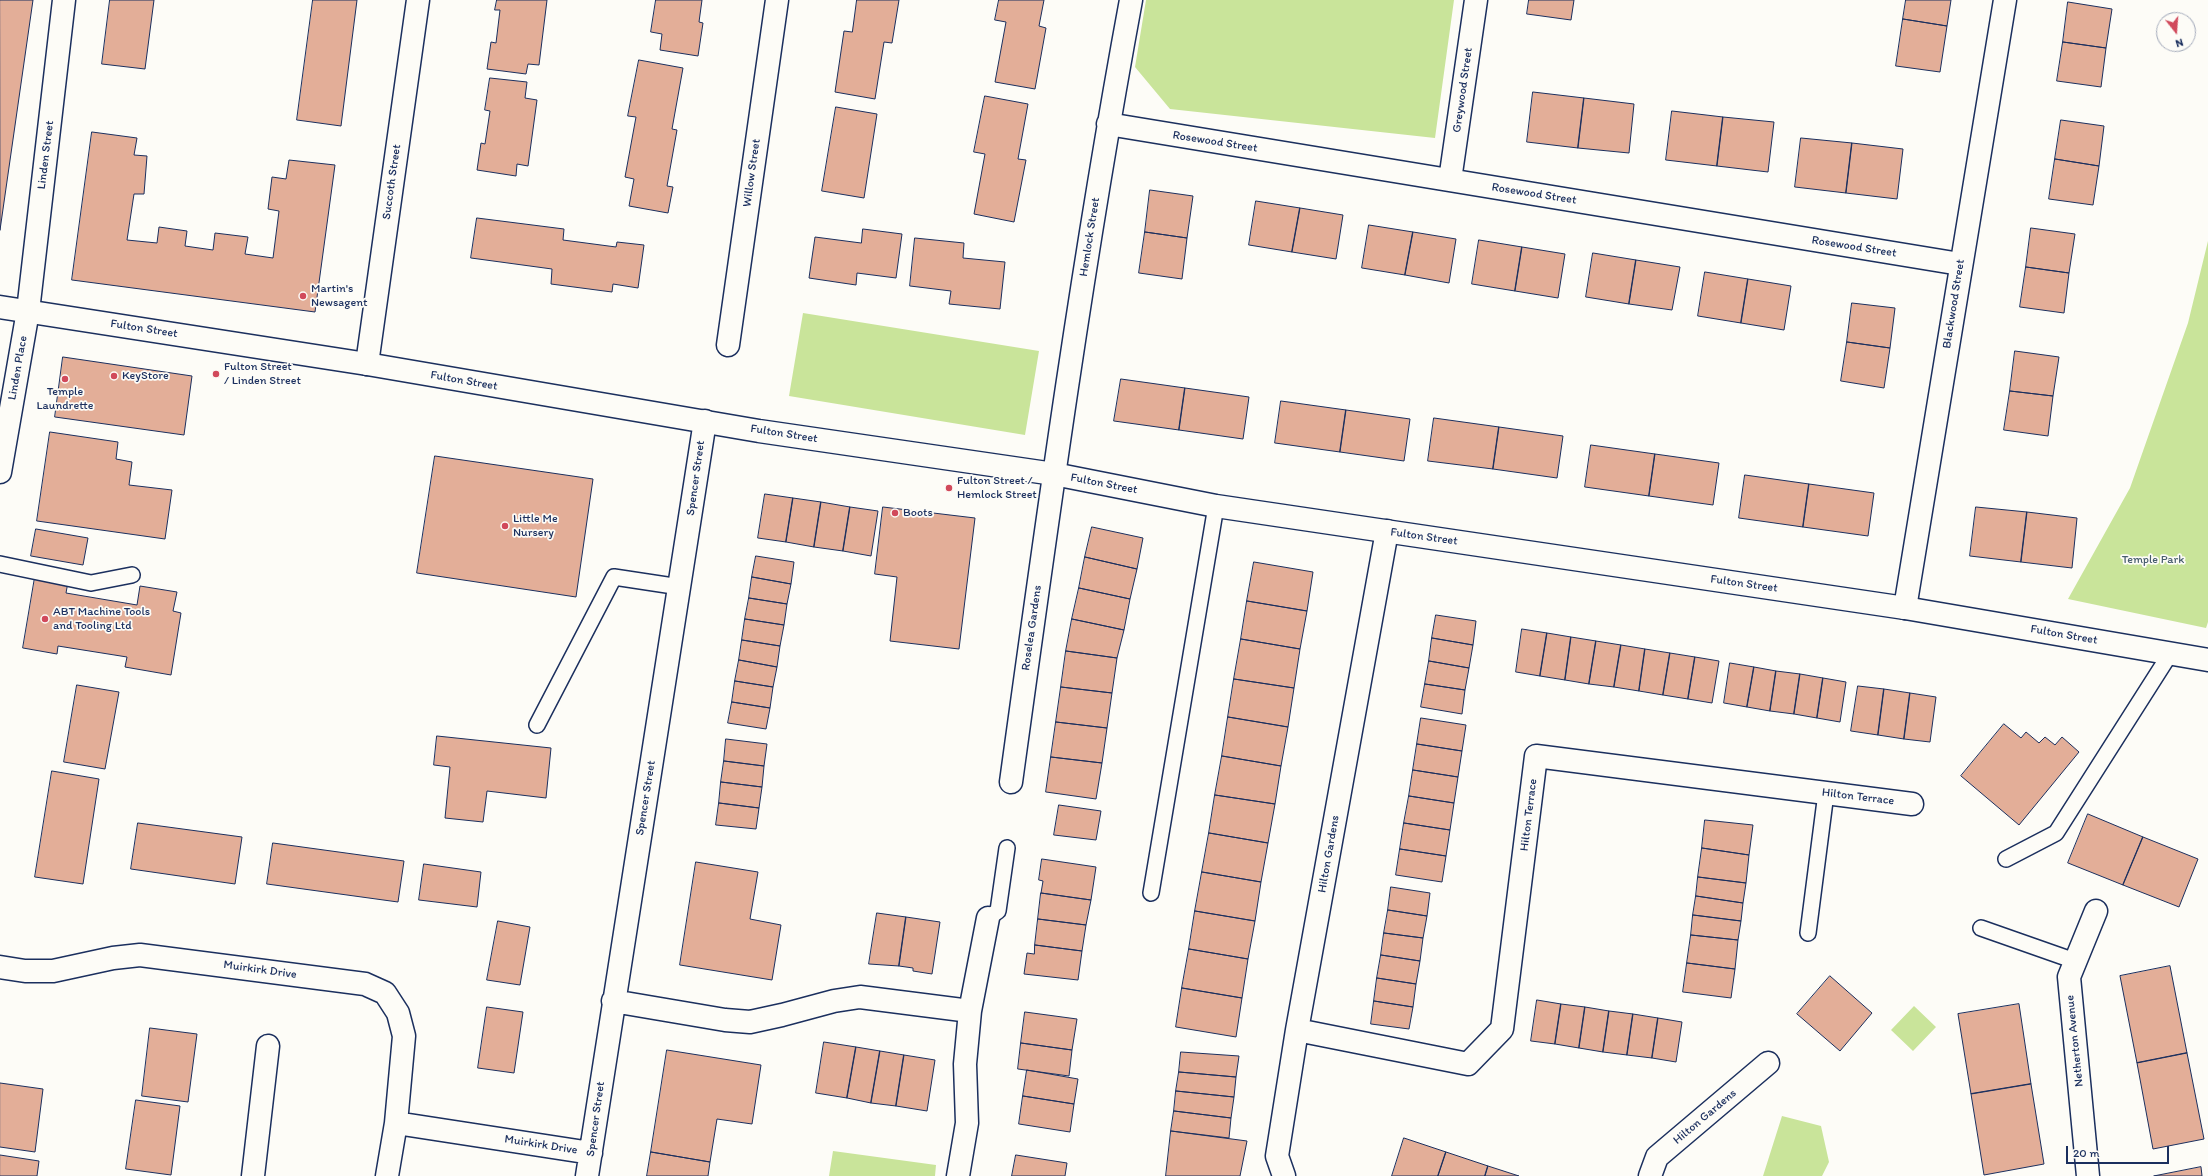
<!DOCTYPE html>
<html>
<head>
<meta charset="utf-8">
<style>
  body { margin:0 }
  #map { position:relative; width:2208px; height:1176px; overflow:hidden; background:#fdfcf7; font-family:Itim,sans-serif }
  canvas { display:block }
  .north { position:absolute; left:2156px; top:12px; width:40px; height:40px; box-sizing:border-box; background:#fdfcf7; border:1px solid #a3aaba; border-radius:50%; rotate:163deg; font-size:11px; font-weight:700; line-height:16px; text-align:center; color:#1b2f5e }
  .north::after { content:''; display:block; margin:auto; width:14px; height:18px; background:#d1495b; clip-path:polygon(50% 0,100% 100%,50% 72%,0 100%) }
  .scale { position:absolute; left:2066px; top:1146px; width:103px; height:18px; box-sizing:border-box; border:2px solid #1b2f5e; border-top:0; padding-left:5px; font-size:12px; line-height:14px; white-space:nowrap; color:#1b2f5e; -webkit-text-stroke:3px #fdfcf7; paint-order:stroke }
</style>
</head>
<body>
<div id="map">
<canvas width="2208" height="1176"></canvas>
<div class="north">N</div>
<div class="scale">20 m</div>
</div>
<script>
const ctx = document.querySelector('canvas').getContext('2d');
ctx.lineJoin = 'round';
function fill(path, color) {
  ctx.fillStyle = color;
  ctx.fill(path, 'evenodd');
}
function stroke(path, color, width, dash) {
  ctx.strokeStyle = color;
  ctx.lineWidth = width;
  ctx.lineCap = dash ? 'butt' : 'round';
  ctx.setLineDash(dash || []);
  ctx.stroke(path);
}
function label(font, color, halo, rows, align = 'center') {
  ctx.font = font + ' Itim,sans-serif';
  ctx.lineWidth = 3.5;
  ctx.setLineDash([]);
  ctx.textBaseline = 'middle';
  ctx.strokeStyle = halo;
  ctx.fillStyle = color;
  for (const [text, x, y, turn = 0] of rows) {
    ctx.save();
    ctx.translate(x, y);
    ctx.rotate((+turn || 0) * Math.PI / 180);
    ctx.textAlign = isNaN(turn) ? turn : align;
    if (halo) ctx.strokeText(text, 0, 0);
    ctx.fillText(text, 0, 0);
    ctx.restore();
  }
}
const green = new Path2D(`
  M 1146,0 L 1454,0 L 1435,138 L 1170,109 L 1135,67 Z
  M 2208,241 L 2208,622 L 2206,628 L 2068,599 L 2130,488 L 2188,323 Z
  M 803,313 L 1039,351 L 1025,435 L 789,396 Z
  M 1914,1006 L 1936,1027 L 1913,1051 L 1891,1030 Z
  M 1782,1116 L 1821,1126 L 1829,1162 L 1822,1176 L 1763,1176 Z
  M 833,1151 L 936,1165 L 935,1176 L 829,1176 Z`);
const building = new Path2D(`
  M 0,0 L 33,0 L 0,230 Z
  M 110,0 L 154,0 L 145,69 L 102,64 Z
  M 313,0 L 357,0 L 341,126 L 297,120 Z
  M 497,0 L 547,0 L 539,65 L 528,64 L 526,74 L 487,69 L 491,42 L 496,43 L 500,10 L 495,10 Z
  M 656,0 L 702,0 L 699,22 L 703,23 L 698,56 L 660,50 L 662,34 L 651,32 Z
  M 857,0 L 899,0 L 892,43 L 884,42 L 875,99 L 835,92 L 844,31 L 852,32 Z
  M 999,0 L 1044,0 L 1039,26 L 1046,28 L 1035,89 L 995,82 L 1006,22 L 995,20 Z
  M 1529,0 L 1574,0 L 1571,20 L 1527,14 Z
  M 1906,0 L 1951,0 L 1947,26 L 1903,19 Z
  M 2068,2 L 2112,9 L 2106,48 L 2063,42 Z
  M 1903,19 L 1947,26 L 1940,72 L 1896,66 Z
  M 2063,42 L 2106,48 L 2101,87 L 2057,81 Z
  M 639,60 L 683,68 L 672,129 L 677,130 L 667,186 L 673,187 L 668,213 L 629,206 L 634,179 L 625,177 L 636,117 L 628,116 Z
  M 490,78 L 527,82 L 525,98 L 537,100 L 528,166 L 517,164 L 516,176 L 477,170 L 481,143 L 485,144 L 490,111 L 485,110 Z
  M 1533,92 L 1584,98 L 1578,148 L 1527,142 Z
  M 985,96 L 1028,104 L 1018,159 L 1026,160 L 1014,222 L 974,214 L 985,154 L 974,152 Z
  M 1584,98 L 1634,104 L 1629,153 L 1578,148 Z
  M 836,107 L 877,114 L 864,198 L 822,191 Z
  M 1672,111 L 1723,117 L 1717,166 L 1666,160 Z
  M 1723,117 L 1774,122 L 1768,172 L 1717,166 Z
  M 2061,120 L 2104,126 L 2099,166 L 2055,159 Z
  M 92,132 L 137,138 L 134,155 L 147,156 L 144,194 L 134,194 L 127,240 L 157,243 L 159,227 L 187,231 L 185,246 L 213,250 L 215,233 L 248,237 L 245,254 L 273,258 L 279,211 L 268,209 L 272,177 L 286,179 L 289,160 L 335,165 L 315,312 L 72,280 Z
  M 1801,138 L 1852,143 L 1846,193 L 1795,187 Z
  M 1852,143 L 1903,149 L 1897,199 L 1846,193 Z
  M 2055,159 L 2099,166 L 2093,205 L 2049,199 Z
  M 1150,190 L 1193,196 L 1187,238 L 1145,232 Z
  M 1256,201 L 1300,208 L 1292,252 L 1249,245 Z
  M 1300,208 L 1343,215 L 1336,259 L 1292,252 Z
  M 477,218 L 564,229 L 563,240 L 616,247 L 617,242 L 644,245 L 638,288 L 613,284 L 612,292 L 551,284 L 552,269 L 471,258 Z
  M 1369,225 L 1413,232 L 1405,275 L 1362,268 Z
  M 2031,228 L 2075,234 L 2069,273 L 2026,267 Z
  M 863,229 L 902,234 L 896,278 L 857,273 L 856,285 L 809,278 L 815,237 L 861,243 Z
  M 1145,232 L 1187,238 L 1182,279 L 1139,273 Z
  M 1413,232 L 1456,239 L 1449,283 L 1405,275 Z
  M 915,238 L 964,243 L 963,258 L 1005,262 L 1000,309 L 949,304 L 951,291 L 910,286 Z
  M 1479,240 L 1522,247 L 1515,291 L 1472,284 Z
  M 1522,247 L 1565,254 L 1558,298 L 1515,291 Z
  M 1593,253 L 1636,260 L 1629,304 L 1586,297 Z
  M 1636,260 L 1680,267 L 1672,310 L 1629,304 Z
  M 2026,267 L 2069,273 L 2064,313 L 2020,307 Z
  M 1705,272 L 1748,279 L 1741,323 L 1698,316 Z
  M 1748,279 L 1791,286 L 1784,330 L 1741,323 Z
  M 1852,303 L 1895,308 L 1890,348 L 1847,342 Z
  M 1847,342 L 1890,348 L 1884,388 L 1841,381 Z
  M 2015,351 L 2059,357 L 2053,396 L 2010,391 Z
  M 63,357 L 192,376 L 184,435 L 55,417 Z
  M 1121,379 L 1185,388 L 1179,430 L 1114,421 Z
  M 1185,388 L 1249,397 L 1243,439 L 1179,430 Z
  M 2010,391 L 2053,396 L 2048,436 L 2004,430 Z
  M 1281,401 L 1346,410 L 1340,452 L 1275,443 Z
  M 1346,410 L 1410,419 L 1404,461 L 1340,452 Z
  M 1434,418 L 1499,427 L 1493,469 L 1428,461 Z
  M 1499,427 L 1563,436 L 1557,478 L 1493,469 Z
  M 50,432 L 118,442 L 116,459 L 132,462 L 129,485 L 172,490 L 165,539 L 37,521 Z
  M 1591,445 L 1655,454 L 1649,496 L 1585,487 Z
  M 1655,454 L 1719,463 L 1713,505 L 1649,496 Z
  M 435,456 L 593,479 L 576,597 L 417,573 Z
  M 1745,475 L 1809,484 L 1803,527 L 1739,518 Z
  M 1809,484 L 1874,493 L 1868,536 L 1803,527 Z
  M 765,494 L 793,498 L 786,542 L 758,538 Z
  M 793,498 L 821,502 L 814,547 L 786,542 Z
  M 821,502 L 850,507 L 843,551 L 814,547 Z
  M 850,507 L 878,511 L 871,556 L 843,551 Z
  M 883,507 L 975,518 L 959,649 L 890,641 L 897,577 L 875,574 Z
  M 1976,507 L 2027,512 L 2021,562 L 1970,556 Z
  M 2027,512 L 2077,518 L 2072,568 L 2021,562 Z
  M 1092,527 L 1143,538 L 1137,569 L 1085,557 Z
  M 36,529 L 88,538 L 83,565 L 31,556 Z
  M 756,556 L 794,562 L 791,584 L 752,577 Z
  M 1085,557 L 1137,569 L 1130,599 L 1079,588 Z
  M 1254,562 L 1313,572 L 1307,611 L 1247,601 Z
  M 35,577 L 68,582 L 66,593 L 137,605 L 140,586 L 177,592 L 173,611 L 181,613 L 171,675 L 125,667 L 127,657 L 58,646 L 57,654 L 23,648 Z
  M 752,577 L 791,584 L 787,604 L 749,598 Z
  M 1079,588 L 1130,599 L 1124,630 L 1072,619 Z
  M 749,598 L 787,604 L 784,625 L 745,619 Z
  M 1247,601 L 1307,611 L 1300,649 L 1241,639 Z
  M 1436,615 L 1476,621 L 1473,645 L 1432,638 Z
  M 745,619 L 784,625 L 780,646 L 742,640 Z
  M 1072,619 L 1124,630 L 1117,658 L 1066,651 Z
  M 1522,629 L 1547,633 L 1540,676 L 1516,672 Z
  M 1547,633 L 1571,637 L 1565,680 L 1540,676 Z
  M 1571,637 L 1596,641 L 1589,684 L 1565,680 Z
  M 1432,638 L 1473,645 L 1469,668 L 1429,661 Z
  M 1241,639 L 1300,649 L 1294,688 L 1234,679 Z
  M 742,640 L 780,646 L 777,667 L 739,660 Z
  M 1596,641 L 1621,645 L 1614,687 L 1589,684 Z
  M 1621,645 L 1645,649 L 1639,691 L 1614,687 Z
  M 1645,649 L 1670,653 L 1663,695 L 1639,691 Z
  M 1066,651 L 1117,658 L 1112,693 L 1061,687 Z
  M 1670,653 L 1695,657 L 1688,699 L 1663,695 Z
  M 1695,657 L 1719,661 L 1712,703 L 1688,699 Z
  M 739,660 L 777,667 L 773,687 L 735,681 Z
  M 1429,661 L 1469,668 L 1465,690 L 1425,684 Z
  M 1730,663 L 1754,667 L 1747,707 L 1724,703 Z
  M 1754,667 L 1776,671 L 1770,711 L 1747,707 Z
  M 1776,671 L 1800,674 L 1794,714 L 1770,711 Z
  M 1800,674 L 1823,678 L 1817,718 L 1794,714 Z
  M 1823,678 L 1846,682 L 1840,722 L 1817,718 Z
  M 1234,679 L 1294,688 L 1288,727 L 1228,717 Z
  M 735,681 L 773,687 L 770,708 L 732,702 Z
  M 1425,684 L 1465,690 L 1462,714 L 1421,707 Z
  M 77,685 L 119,692 L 105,769 L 64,762 Z
  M 1858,686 L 1884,689 L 1878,735 L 1851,731 Z
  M 1061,687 L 1112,693 L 1107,728 L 1056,722 Z
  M 1884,689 L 1910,693 L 1904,739 L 1878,735 Z
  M 1910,693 L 1936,697 L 1930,742 L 1904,739 Z
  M 732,702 L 770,708 L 766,729 L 728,723 Z
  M 1228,717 L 1288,727 L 1281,766 L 1222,756 Z
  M 1421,718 L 1466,725 L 1462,751 L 1417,744 Z
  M 1056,722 L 1107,728 L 1102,763 L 1051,757 Z
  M 2004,724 L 2021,738 L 2026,732 L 2039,743 L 2045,737 L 2055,745 L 2062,737 L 2079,752 L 2019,825 L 1961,776 Z
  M 437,736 L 551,748 L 546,798 L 487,791 L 483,822 L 445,818 L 450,767 L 434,765 Z
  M 726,739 L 767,744 L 764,766 L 724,761 Z
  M 1417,744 L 1462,751 L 1458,777 L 1413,770 Z
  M 1222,756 L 1281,766 L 1275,804 L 1215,795 Z
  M 1051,757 L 1102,763 L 1096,799 L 1046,792 Z
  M 724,761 L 764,766 L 762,787 L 721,782 Z
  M 1413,770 L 1458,777 L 1454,803 L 1409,796 Z
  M 52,771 L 99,779 L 83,884 L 35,877 Z
  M 721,782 L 762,787 L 759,808 L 719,803 Z
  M 1215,795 L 1275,804 L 1268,843 L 1209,833 Z
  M 1409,796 L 1454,803 L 1450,830 L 1404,823 Z
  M 719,803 L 759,808 L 756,829 L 716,825 Z
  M 1059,805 L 1101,811 L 1096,840 L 1054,835 Z
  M 2088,814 L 2143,837 L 2123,885 L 2068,863 Z
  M 1705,820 L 1753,825 L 1749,855 L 1702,848 Z
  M 138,823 L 242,837 L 235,884 L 131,869 Z
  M 1404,823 L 1450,830 L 1446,856 L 1400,849 Z
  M 1209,833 L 1268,843 L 1261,882 L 1202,872 Z
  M 2143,837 L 2198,859 L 2179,907 L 2123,885 Z
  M 273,843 L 404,861 L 398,902 L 267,884 Z
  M 1702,848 L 1749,855 L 1746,883 L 1698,877 Z
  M 1400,849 L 1446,856 L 1442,882 L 1396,875 Z
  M 1042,859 L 1096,867 L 1091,900 L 1041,893 L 1043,881 L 1039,880 Z
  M 696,862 L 758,872 L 750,919 L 781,925 L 772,980 L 680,965 Z
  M 424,864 L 481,872 L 477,907 L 419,900 Z
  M 1202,872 L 1261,882 L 1255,921 L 1195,911 Z
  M 1698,877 L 1746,883 L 1743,903 L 1696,896 Z
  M 1391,887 L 1430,893 L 1427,916 L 1388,910 Z
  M 1041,893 L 1091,900 L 1086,925 L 1038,919 Z
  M 1696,896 L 1743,903 L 1741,921 L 1693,915 Z
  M 1388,910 L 1427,916 L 1423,938 L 1384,933 Z
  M 1195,911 L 1255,921 L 1248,959 L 1189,949 Z
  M 877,913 L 906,917 L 899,966 L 869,964 Z
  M 1693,915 L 1741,921 L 1738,940 L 1691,935 Z
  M 906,917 L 940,922 L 932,974 L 913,971 L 913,968 L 899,966 Z
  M 1038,919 L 1086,925 L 1082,951 L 1035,945 Z
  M 498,921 L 530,927 L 520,985 L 487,980 Z
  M 1384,933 L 1423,938 L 1420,961 L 1381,955 Z
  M 1691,935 L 1738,940 L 1735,969 L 1687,963 Z
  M 1035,945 L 1082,951 L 1078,980 L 1024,974 L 1027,953 L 1034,954 Z
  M 1189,949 L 1248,959 L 1242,998 L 1182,988 Z
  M 1381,955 L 1420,961 L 1416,984 L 1377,978 Z
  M 1687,963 L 1735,969 L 1731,998 L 1683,992 Z
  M 2170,966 L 2187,1053 L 2137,1063 L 2120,976 Z
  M 1830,976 L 1872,1013 L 1840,1051 L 1797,1014 Z
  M 1377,978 L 1416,984 L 1413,1007 L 1374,1001 Z
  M 1182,988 L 1242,998 L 1236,1037 L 1176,1027 Z
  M 1537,1000 L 1561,1004 L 1555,1044 L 1531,1041 Z
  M 1374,1001 L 1413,1007 L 1409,1029 L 1371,1024 Z
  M 1561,1004 L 1585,1007 L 1579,1048 L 1555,1044 Z
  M 2019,1004 L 2031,1084 L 1971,1094 L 1958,1014 Z
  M 487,1007 L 523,1012 L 514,1073 L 478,1068 Z
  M 1585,1007 L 1609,1011 L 1603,1052 L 1579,1048 Z
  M 1609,1011 L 1633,1014 L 1627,1055 L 1603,1052 Z
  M 1025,1012 L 1077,1019 L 1072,1050 L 1021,1043 Z
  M 1633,1014 L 1658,1018 L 1652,1058 L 1627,1055 Z
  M 1658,1018 L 1682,1022 L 1676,1062 L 1652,1058 Z
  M 150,1028 L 197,1034 L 188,1102 L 142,1096 Z
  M 824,1042 L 856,1047 L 847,1098 L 816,1093 Z
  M 1021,1043 L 1072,1050 L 1069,1076 L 1018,1069 Z
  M 856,1047 L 880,1051 L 871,1103 L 847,1098 Z
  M 667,1050 L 761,1065 L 752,1124 L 717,1119 L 710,1162 L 651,1152 Z
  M 880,1051 L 904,1055 L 896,1106 L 871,1103 Z
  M 1181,1052 L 1239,1056 L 1236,1077 L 1179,1072 Z
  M 2187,1053 L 2204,1139 L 2153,1149 L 2137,1063 Z
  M 904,1055 L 935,1060 L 927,1111 L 896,1106 Z
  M 1027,1070 L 1078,1079 L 1074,1104 L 1023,1096 Z
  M 1179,1072 L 1236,1077 L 1234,1097 L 1176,1091 Z
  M 0,1083 L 43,1089 L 35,1152 L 0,1147 Z
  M 2031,1084 L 2044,1164 L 1984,1175 L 1971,1094 Z
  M 1176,1091 L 1234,1097 L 1231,1118 L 1174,1111 Z
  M 1023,1096 L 1074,1104 L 1070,1132 L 1019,1124 Z
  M 136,1100 L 180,1106 L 171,1175 L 126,1169 Z
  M 1174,1111 L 1231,1118 L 1229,1138 L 1171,1131 Z
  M 1171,1131 L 1247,1141 L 1240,1176 L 1166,1176 Z
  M 1404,1138 L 1446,1152 L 1438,1176 L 1392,1176 Z
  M 651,1152 L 710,1162 L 708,1176 L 647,1176 Z
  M 1446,1152 L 1488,1166 L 1485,1176 L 1438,1176 Z
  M 0,1155 L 39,1161 L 37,1176 L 0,1176 Z
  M 1016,1155 L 1067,1163 L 1065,1176 L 1012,1176 Z
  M 1488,1166 L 1519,1176 L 1485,1176 Z
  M 2201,1167 L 2202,1176 L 2154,1176 Z`);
const lane = new Path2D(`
  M 0,564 L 91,583 L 132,575
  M 537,725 L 614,577 L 680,587
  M 2006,859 L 2056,833 L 2170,654
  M 1151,893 L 1216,506
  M 988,918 L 998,911 L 1007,848
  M 1981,928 L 2075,961
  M 1808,933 L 1826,793`);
const street = new Path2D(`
  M 1108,124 L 1960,264
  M 1450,180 L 1476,0
  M 728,345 L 777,0
  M 367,364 L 418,0
  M 0,472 L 28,311 L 64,0
  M 1905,608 L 2005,0
  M 1011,782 C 1047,521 1083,259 1131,0
  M 0,967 L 25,971 L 53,971 L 113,958 L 140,955 L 365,984 L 385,993 L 398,1013 L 404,1036 L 396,1123 L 387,1176
  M 613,1001 L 725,1020 L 750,1022 L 782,1015 L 834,1001 L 860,997 L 970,1011 L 965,1064 L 967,1123 L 958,1176
  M 970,1011 L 988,918
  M 1297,1030 L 1468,1064 L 1502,1029 L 1536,756 L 1912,804
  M 396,1123 L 591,1153
  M 253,1176 L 268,1046
  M 587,1176 L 705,421
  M 1284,1176 L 1277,1156 L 1297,1030 L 1387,531
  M 1650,1176 L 1657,1157 L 1768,1063
  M 2088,1176 L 2069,977 L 2096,911`);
const secondary = new Path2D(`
  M 0,307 L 367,364 L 759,431 L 1054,474 L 1216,506 L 1905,608 L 2208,660`);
const markers = [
  [303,296,4,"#d1495b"],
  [216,374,4,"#d1495b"],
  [114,376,4,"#d1495b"],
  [65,379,4,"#d1495b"],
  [949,488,4,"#d1495b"],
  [895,513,4,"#d1495b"],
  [505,526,4,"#d1495b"],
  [45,619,4,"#d1495b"]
];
const streetNames = [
  ["Greywood Street",1463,90,-82],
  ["Rosewood Street",1215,142,9],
  ["Linden Street",46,155,-83],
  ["Willow Street",752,173,-82],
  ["Succoth Street",392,182,-82],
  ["Rosewood Street",1534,194,9],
  ["Hemlock Street",1090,237,-81],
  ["Rosewood Street",1854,247,9],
  ["Blackwood Street",1954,304,-81],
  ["Fulton Street",144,329,9],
  ["Linden Place",18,368,-80],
  ["Fulton Street",464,381,10],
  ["Fulton Street",784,434,9],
  ["Spencer Street",696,478,-82],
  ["Fulton Street",1104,484,11],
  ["Fulton Street",1424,537,8],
  ["Fulton Street",1744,584,8],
  ["Roselea Gardens",1032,628,-82],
  ["Fulton Street",2064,635,10],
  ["Hilton Terrace",1858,797,7],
  ["Spencer Street",646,798,-81],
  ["Hilton Terrace",1529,815,-83],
  ["Hilton Gardens",1329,854,-80],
  ["Muirkirk Drive",260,970,8],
  ["Netherton Avenue",2075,1041,-96],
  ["Hilton Gardens",1705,1117,-40],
  ["Spencer Street",596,1119,-82],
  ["Muirkirk Drive",541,1145,9]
];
const poiNames = [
  ["Martin's",311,289],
  ["Newsagent",311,303],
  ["Fulton Street",224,367],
  ["/ Linden Street",224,381],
  ["KeyStore",122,376],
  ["Temple",65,392,"center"],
  ["Laundrette",65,406,"center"],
  ["Fulton Street /",957,481],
  ["Hemlock Street",957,495],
  ["Boots",903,513],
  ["Little Me",513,519],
  ["Nursery",513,533],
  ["ABT Machine Tools",53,612],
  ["and Tooling Ltd",53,626]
];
const parkNames = [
  ["Temple Park",2153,560]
];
fill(green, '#c9e49a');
fill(building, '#e3ae98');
stroke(building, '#1b2f5e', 1);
stroke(lane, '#1b2f5e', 18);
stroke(street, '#1b2f5e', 25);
stroke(secondary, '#1b2f5e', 25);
stroke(lane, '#fdfcf7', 15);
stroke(street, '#fdfcf7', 22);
stroke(secondary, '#fdfcf7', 22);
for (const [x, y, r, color] of markers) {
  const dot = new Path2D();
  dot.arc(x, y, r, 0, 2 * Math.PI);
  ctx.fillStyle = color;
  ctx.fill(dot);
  stroke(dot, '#fdfcf7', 1.5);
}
label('12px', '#1b2f5e', '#fdfcf7', streetNames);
label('12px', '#1b2f5e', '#fdfcf7', poiNames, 'left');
label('12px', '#465c6d', '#fdfcf7', parkNames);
</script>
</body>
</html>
